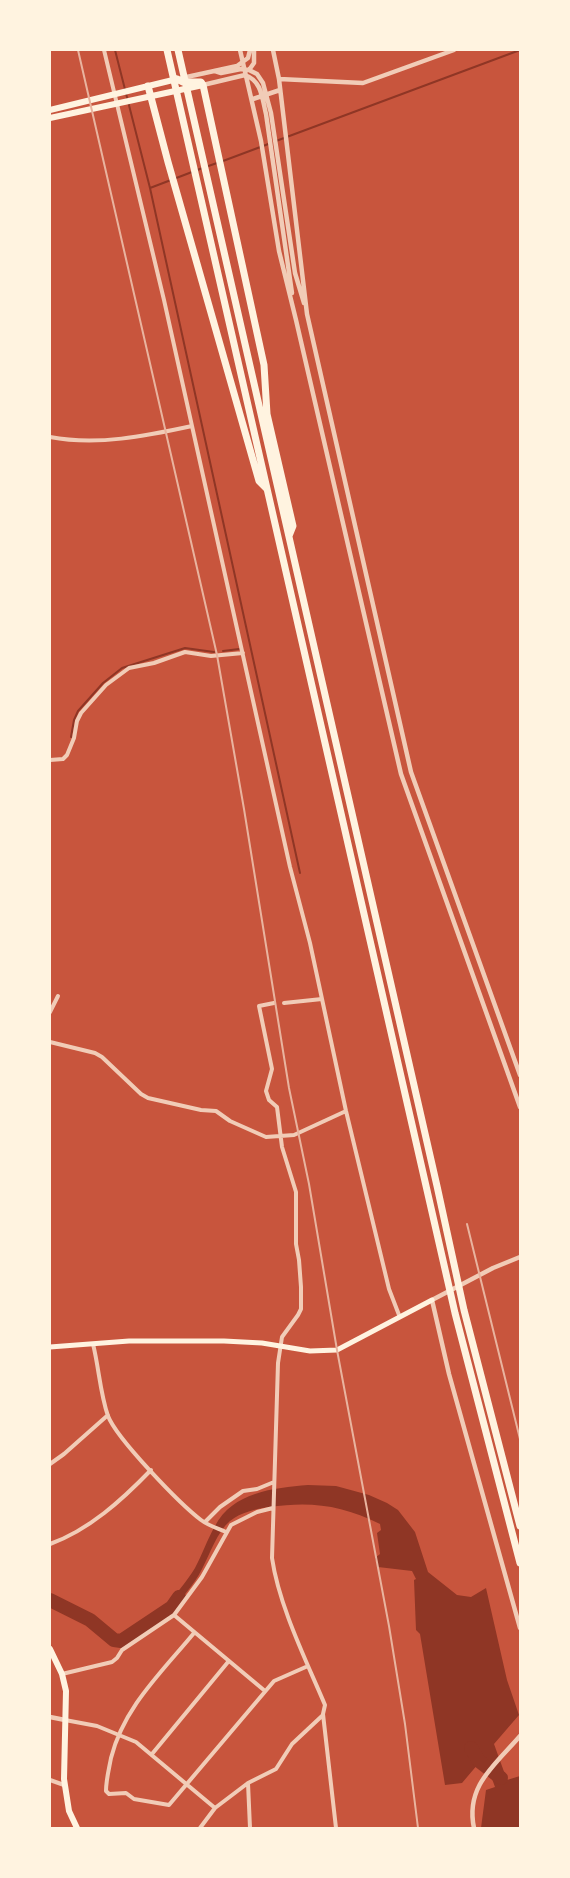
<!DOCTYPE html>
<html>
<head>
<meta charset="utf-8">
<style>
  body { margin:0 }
  #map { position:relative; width:570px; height:1878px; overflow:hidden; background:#c8553d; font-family:"IBM Plex Sans",sans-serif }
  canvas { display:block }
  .frame { position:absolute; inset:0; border:51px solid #fff3e0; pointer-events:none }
</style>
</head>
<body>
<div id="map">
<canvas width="570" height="1878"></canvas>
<div class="frame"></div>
</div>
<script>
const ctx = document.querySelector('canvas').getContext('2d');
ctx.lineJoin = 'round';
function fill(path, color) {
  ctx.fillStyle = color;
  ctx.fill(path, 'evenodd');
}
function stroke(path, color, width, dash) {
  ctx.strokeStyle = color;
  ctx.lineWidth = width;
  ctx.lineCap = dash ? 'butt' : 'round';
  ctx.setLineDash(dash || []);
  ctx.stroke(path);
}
const water = new Path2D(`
  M 308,1485 L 336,1486 L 369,1495 L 387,1503 L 398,1510 L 415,1532 L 428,1572 L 457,1595 L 471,1597 L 486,1588 L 507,1680 L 519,1715 L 494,1744 L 507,1780 L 520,1776 L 520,1828 L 481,1828 L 486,1790 L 495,1787 L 484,1757 L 462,1783 L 445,1785 L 420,1634 L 416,1630 L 414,1580 L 416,1579 L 412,1571 L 378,1567 L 375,1558 L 380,1554 L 377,1533 L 381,1530 L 380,1524 C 342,1505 311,1501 269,1507 C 256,1509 241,1512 230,1521 C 217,1532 210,1554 202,1569 C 194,1585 181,1599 169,1613 L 165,1610 C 174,1595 186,1583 195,1568 C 202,1555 207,1540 215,1526 C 233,1492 273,1488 308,1485 Z`);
const stream = new Path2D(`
  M 115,50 L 150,188 L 300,873
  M 276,141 L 520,50
  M 223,161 L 271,143
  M 197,170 L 217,163
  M 150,188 L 192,172
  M 223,651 L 239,649
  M 71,737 L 74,720 L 78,711 L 103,683 L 122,668 L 185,648 L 214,652`);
const river = new Path2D(`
  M 50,1600 L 90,1620 L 114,1640 L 121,1641 L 172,1607 L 179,1597
  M 471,1748 L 479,1761 L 501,1778`);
const minor = new Path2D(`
  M 104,50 L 164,300 L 290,867 L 310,943 L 346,1111 L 389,1289 L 399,1315
  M 50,437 C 97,446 146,436 192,426
  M 50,760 L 63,759 L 67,755 L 74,738 L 77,721 L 81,713 L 106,685 L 129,668 L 154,663 L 185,652 L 211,656 L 243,653
  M 274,1003 L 259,1006 L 272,1069 L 266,1091 L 269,1100 L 277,1107 L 282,1147 L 296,1192 L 296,1244 L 299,1260 L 301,1287 L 301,1309 L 298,1315 L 282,1337 L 278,1363 L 272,1558 C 279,1606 306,1660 325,1705 L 323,1714 L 336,1828
  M 284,1003 L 322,999
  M 50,1012 L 58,996
  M 50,1042 L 95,1053 L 102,1057 L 141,1094 L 148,1098 L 201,1110 L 216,1111 L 230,1121 L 266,1137 L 294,1135 L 346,1111
  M 93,1344 C 99,1368 100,1393 108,1416 C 117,1439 180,1504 201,1520 C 209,1526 217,1528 226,1532
  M 50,1464 L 64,1454 L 108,1415
  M 205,1522 L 220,1507 L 243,1491 L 257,1489 L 274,1482
  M 50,1544 C 89,1530 122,1500 151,1470
  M 174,1615 L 265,1691
  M 194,1633 C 161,1673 124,1707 111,1758 C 109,1769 106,1780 106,1791 L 109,1794 L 126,1793 L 134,1799 L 169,1805 L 274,1681 L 308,1666
  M 62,1674 L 112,1662 L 117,1658 L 122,1650 L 174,1615 L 202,1577 L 231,1525 L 257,1512 L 273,1508
  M 65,1720 L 97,1726 L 136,1742 L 215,1808
  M 152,1754 L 228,1662
  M 50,1780 L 64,1785
  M 248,1783 L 250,1828
  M 200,1828 L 215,1808 L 248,1783 L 276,1769 L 292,1744 L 323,1715`);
const tertiary = new Path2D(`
  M 240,50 L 261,141 L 279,251 L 296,320 L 401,774 L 520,1107
  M 273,50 L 279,79 L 307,314 L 411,772 L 520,1075
  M 249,70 L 254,63 L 254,50
  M 215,71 L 221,73 L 241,69 L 249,70 L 257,74 L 263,83 L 271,113 L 295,273 L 304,303
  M 182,78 L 237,66 L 248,58 L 250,50
  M 279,79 L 363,83 L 454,50
  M 203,85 L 245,75 C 262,81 262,98 266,114 L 292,293
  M 253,99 L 280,90
  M 520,1257 L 493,1268 L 432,1300 L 449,1374 L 520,1628
  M 50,1717 L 65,1720
  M 474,1828 C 465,1786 495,1765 520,1736`);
const secondary = new Path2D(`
  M 50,1347 L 129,1341 L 224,1341 L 262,1343 L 310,1351 L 337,1350 L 432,1300`);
const primary = new Path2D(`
  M 50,110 L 177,79
  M 50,118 L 203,85`);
const trunk = new Path2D(`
  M 50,1649 L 62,1674 L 66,1691 L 64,1779 L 69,1811 L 77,1828`);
const motorway = new Path2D(`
  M 167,50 L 455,1313 L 520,1563
  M 178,50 L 437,1186 L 464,1310 L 520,1526
  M 177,79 L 183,82 L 201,82 L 203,85 L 264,365 L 267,414 L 293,526 L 289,536
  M 148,86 L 168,162 L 259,481 L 267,489`);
const rail = new Path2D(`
  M 78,50 L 217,655 L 244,809 L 289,1088 L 309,1184 L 337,1350 L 389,1626 L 405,1724 L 418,1828
  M 467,1224 L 520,1439`);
fill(water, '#8f3625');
stroke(stream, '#8f3625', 2);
stroke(river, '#8f3625', 14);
stroke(minor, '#f1ccb7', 4);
stroke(tertiary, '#f1ccb7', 4.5);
stroke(secondary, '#fff3e0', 5);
stroke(primary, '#fff3e0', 6);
stroke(trunk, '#fff3e0', 6);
stroke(motorway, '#fff3e0', 7);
stroke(rail, '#e9b49f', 2);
</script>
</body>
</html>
